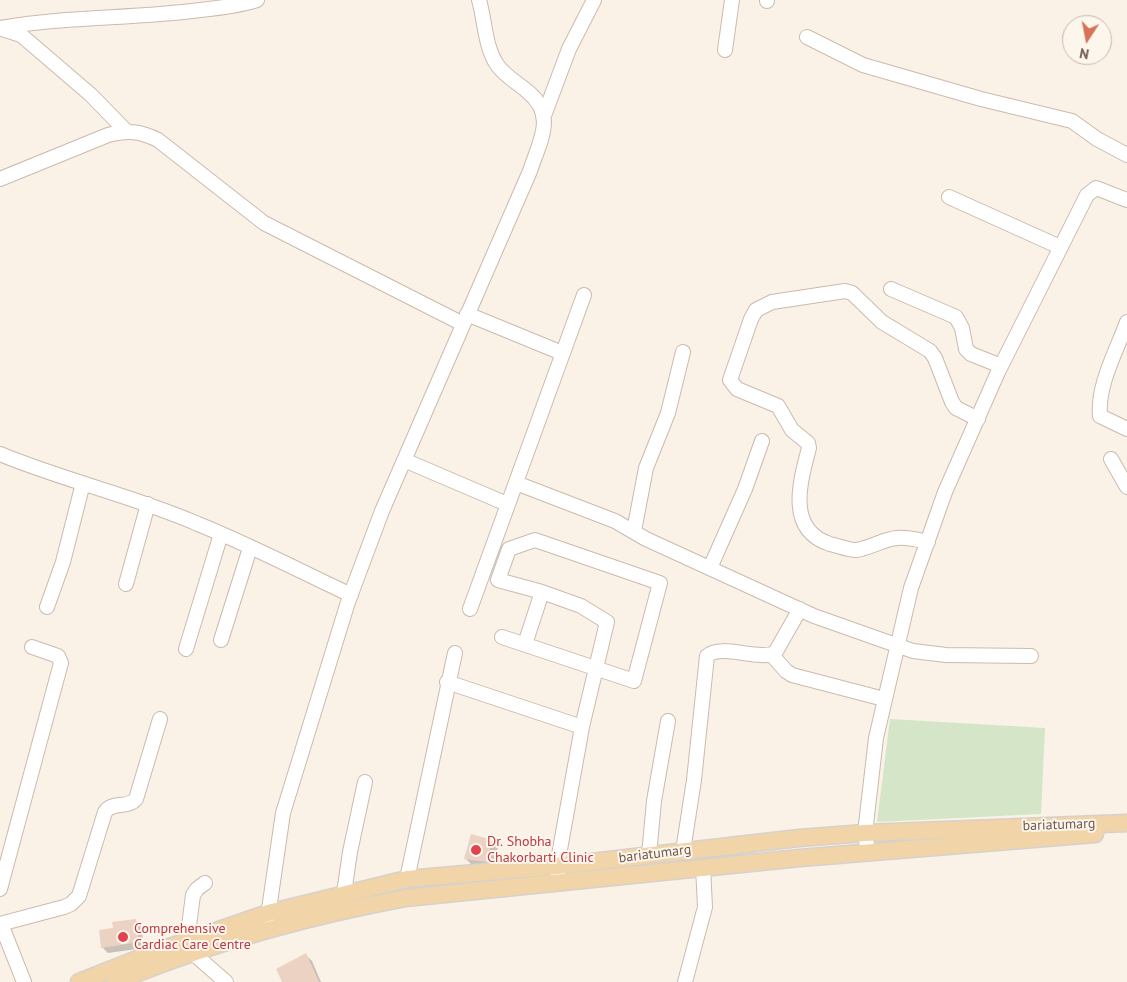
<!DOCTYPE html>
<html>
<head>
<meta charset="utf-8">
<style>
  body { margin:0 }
  #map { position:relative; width:1127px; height:982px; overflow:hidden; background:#faf2e7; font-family:"PT Sans",sans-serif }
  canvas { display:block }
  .north { position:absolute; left:1062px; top:15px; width:50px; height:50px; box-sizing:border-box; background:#fdf6ed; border:1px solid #c5b8ad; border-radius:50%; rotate:191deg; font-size:14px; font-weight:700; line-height:20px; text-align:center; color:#715a4e }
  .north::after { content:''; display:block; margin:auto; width:18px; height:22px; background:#d67359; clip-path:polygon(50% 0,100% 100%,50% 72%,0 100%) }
</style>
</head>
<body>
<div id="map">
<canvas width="1127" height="982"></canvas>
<div class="north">N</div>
</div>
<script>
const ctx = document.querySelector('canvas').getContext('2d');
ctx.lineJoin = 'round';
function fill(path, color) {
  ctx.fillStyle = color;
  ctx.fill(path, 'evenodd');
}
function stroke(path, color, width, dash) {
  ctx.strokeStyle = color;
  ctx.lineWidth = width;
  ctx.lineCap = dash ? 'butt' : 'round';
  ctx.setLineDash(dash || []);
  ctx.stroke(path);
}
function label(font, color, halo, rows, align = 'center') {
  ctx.font = font + ' "PT Sans",sans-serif';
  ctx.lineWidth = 4;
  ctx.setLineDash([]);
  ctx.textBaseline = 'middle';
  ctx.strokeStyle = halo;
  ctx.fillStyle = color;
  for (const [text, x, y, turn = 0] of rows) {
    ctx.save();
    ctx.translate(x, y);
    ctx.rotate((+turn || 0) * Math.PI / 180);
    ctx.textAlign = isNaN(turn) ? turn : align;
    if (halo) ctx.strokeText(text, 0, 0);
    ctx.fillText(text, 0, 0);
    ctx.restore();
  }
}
const green = new Path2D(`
  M 890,719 L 1045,728 L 1041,814 L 877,822 Z`);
const shadow = new Path2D(`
  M 492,841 L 498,847 L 493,868 L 472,865 L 466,859 Z
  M 135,920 L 141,926 L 144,948 L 108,953 L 102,947 L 115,929 Z
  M 306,955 L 312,961 L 321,982 L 284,982 Z`);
const building = new Path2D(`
  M 471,834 L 492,840 L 487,862 L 464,859 Z
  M 136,919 L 139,942 L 101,948 L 99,930 L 113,928 L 112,922 Z
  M 306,953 L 319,982 L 282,982 L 276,969 Z`);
const minor = new Path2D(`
  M 767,0 L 767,1
  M 0,28 C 66,16 133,19 200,10 C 219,8 238,6 257,0
  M 2,29 L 21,35 L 91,95 L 126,131
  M 807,37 L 863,65 L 981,99 L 1072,121 L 1097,139 L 1127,155
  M 725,50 L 732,0
  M 545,113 L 569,49 L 594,0
  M 0,179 L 108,135 C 128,130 140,131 158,140 L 264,223 L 463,324
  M 949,197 L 1060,247
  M 891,289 L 956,317 L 962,328 L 966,349 L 971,354 L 1001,366
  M 467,314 L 562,353
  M 1127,322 C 1117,350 1097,385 1100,416 L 1127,429
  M 0,454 C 65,481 134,496 198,524 C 250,545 300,571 351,595
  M 1111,459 L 1127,487
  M 404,460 L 507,504
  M 516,483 L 615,521 L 646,539 L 814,616 L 913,651 L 946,655 L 1031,656
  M 634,531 L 646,468 L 668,413 L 683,352
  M 928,542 C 918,540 907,537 897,538 C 883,539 871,548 856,550 C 848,550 839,546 830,544 C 786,530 800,482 809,448 L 808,443 L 792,430 L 778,406 L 737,389 L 730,380 L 751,319 L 756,310 L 772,302 L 845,291 L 852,293 L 882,322 L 930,351 L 935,358 L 952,402 L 956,408 L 978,419
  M 710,568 L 745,489 L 762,441
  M 126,584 L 148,504
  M 47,607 L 63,562 L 83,483
  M 470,609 L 584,295
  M 502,637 L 634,681 L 660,583 L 535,540 L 509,549 L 498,580 L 542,592
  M 221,640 L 250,548
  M 525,644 L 542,592 L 581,606 L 607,622 L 582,727 L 557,866 L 558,876
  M 186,649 L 221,534
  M 771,654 L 786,671 L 792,675 L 884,699
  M 447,682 L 582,727
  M 683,851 L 694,780 L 707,656 C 722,643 757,661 775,653 L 800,609
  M 868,853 L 865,833 L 876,738 L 911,588 L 945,492 L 998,372 L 1087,195 L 1096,188 L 1127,200
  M 649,855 L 654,801 L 668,721
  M 407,879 L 455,653
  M 0,889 L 61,663 L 58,656 L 32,647
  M 344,893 L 350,852 L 365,782
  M 267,923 L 283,813 L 348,602 L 382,511 L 530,171 C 540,140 557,115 527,91 C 518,83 505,76 498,66 C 485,49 485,20 479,0
  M 0,924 L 64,907 L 71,904 L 79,896 L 105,812 C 112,801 127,809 136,799 L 160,719
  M 1,924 L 24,982
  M 187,941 L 193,895 L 197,889 L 205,883
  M 194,954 L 226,982
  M 685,982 L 705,907 L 703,867`);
const major = new Path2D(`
  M 79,982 L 152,953 L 268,913 L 407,879 L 557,866 L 799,838 L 865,833 L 1127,823
  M 115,982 C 206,945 309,916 406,898 L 800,858 L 1095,834`);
const markers = [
  [476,850,6,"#e0444e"],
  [123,937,6,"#e0444e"]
];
const streetNames = [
  ["bariatumarg",1059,825,-2],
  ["bariatumarg",655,854,-7]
];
const healthNames = [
  ["Dr. Shobha",487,842],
  ["Chakorbarti Clinic",487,858],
  ["Comprehensive",134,929],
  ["Cardiac Care Centre",134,945]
];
fill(green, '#d4e6c7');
fill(shadow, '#0003');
fill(building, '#ecd2c2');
stroke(minor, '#cbbaae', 16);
stroke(major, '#d7d1cd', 19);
stroke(minor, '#fff', 14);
stroke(major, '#f1d4a7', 16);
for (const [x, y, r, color] of markers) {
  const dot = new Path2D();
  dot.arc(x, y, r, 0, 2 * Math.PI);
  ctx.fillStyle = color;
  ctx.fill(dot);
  stroke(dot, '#fdf6ed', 2);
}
label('14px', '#715a4e', '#fdf6ed', streetNames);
label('14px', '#be3a42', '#fdf6ed', healthNames, 'left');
</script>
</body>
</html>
